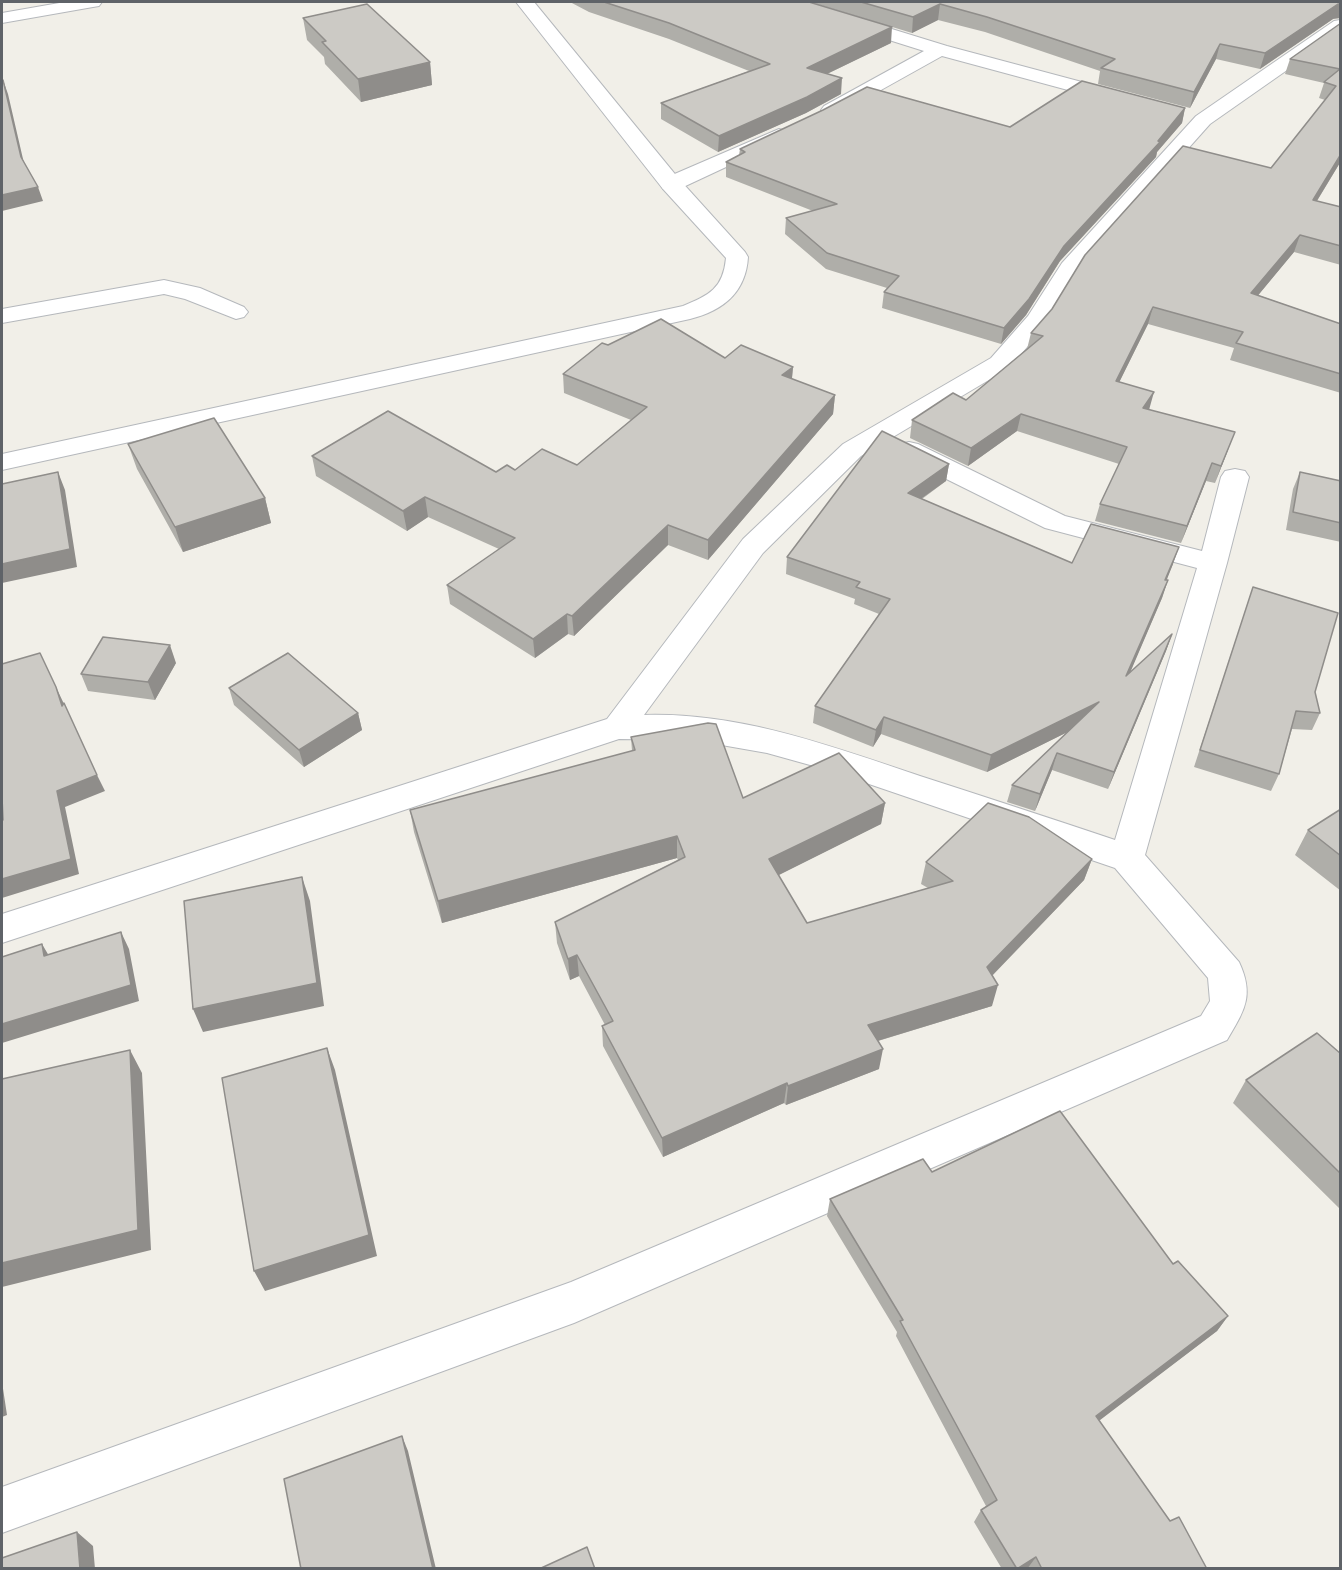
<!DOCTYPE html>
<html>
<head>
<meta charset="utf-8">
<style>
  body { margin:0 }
  #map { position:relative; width:1342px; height:1570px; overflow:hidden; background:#f1efe8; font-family:"Archivo Narrow",sans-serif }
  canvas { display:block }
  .frame { position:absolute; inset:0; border:3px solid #5f6368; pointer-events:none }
</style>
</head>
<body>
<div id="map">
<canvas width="1342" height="1570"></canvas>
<div class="frame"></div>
</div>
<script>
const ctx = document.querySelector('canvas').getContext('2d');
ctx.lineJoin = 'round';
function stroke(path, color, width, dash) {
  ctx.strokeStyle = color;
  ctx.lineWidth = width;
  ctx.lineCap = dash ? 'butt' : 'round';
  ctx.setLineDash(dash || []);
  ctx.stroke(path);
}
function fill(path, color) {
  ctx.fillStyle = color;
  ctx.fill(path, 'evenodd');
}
const minor = new Path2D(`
  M 65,2 L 102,2 L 99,6 L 93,7 L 2,23 L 2,13 Z
  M 778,2 L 804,2 L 947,46 L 1123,93 L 1126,97 L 1123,101 L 1116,103 L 942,56 L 838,114 L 824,114 L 821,110 L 824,106 L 924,51 L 781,6 Z
  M 1340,20 L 1340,33 L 1210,124 L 1079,271 L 1046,325 L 1009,368 L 861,456 L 763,553 L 644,715 C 739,712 831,746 920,776 C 985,797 1050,818 1115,840 L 1197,568 L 1045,528 L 900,456 L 896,450 L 900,444 L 909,442 L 918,444 L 1065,516 L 1202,551 L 1221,477 L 1225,471 L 1235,469 L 1245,471 L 1249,477 L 1227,563 L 1145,855 L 1239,962 C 1255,996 1244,1011 1227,1040 L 574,1323 L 2,1533 L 2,1487 L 571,1282 L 1201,1016 L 1210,1001 L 1208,978 L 1115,868 L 828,770 L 767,753 L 693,740 L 619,739 L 2,943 L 2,914 L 607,719 L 743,539 L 843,444 L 991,358 L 1028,316 L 1062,263 L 1196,116 L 1334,21 Z
  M 779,129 L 786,131 L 789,135 L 786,139 L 679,189 L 671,190 L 663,189 L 660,184 L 663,179 Z
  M 164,280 L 200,288 L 244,307 L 248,312 L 244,317 L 236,319 L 185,299 L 164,294 L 2,323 L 2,309 Z`);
const tertiary = new Path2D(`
  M 516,2 L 534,2 L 679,179 L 745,252 L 748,257 C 746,292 723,311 690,319 L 2,470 L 2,454 L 683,306 C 709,295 723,289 726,258 L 663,189 Z`);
const wall = new Path2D(`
  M 570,2 L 809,2 L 891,43 L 827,74 L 841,94 L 806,113 L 718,152 L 661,119 L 661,103 L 749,71 L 669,39 L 589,12 Z
  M 810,2 L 1341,2 L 1333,19 L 1260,69 L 1216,59 L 1190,108 L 1098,84 L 1100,71 L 985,32 L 938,20 L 912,33 Z
  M 303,18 L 430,62 L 432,85 L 361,102 L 325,64 L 324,57 L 307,40 Z
  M 1341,23 L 1341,161 L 1317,201 L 1341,207 L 1341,265 L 1294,252 L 1258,295 L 1341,324 L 1341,393 L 1230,360 L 1234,348 L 1148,324 L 1119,382 L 1149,410 L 1228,450 L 1215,483 L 1206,481 L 1181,543 L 1095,521 L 1100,504 L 1119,464 L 1017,431 L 968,466 L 910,438 L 912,420 L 966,400 L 1027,349 L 1031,333 L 1271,168 L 1325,100 L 1319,98 L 1324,83 L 1285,74 L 1290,59 Z
  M 1185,108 L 1182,123 L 1157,152 L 1156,157 L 1060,261 L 1026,315 L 1001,344 L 882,308 L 884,292 L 887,288 L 826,269 L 785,234 L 786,218 L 813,211 L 726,177 L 726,162 L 739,155 L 740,149 L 1010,127 Z
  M 608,345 L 725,358 L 793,367 L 792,379 L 835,395 L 833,414 L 708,560 L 668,545 L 574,636 L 568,634 L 535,658 L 450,604 L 447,585 L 499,549 L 428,517 L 407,531 L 316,476 L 312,456 L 496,472 L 577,465 L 631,420 L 564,393 L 563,374 Z
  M 128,444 L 265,498 L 271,523 L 183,552 L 137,469 Z
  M 949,464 L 946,481 L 922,499 L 1072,563 L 1173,564 L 1166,580 L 1168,580 L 1162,598 L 1129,674 L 1172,634 L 1166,651 L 1108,789 L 1052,770 L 1035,811 L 1007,802 L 1012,785 L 1067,732 L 987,772 L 881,734 L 873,747 L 813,723 L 815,706 L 879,614 L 854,604 L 855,599 L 786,574 L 787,557 Z
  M 1300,472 L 1341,481 L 1341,542 L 1286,530 L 1293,489 Z
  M 1253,587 L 1315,692 L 1320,713 L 1312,730 L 1292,729 L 1279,774 L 1271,791 L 1194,767 L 1247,605 Z
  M 176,663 L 155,700 L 88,691 L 81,674 Z
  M 229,688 L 358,713 L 362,730 L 304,767 L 234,705 Z
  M 631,737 L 743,798 L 885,803 L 881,824 L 778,875 L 807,923 L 928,888 L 921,884 L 926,862 L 1092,859 L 1084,880 L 992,976 L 992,1006 L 878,1041 L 879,1069 L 786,1105 L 784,1103 L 663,1157 L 603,1046 L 602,1026 L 605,1025 L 579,976 L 570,980 L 557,943 L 555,922 L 678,860 L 677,858 L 442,923 L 414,832 L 410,810 L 632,751 Z
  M 1341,809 L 1341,891 L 1295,855 L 1308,830 Z
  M 1341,1054 L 1341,1210 L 1233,1103 L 1246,1080 Z
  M 932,1172 L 1173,1264 L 1228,1316 L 1217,1331 L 1099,1420 L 1170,1521 L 1207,1569 L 1002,1569 L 974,1522 L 981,1510 L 986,1506 L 896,1336 L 897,1332 L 827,1216 L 830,1199 Z`);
const shadedWall = new Path2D(`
  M 940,4 L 938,20 L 912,33 L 913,17 Z
  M 1338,4 L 1341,4 L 1341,18 L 1333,19 L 1260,69 L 1265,53 Z
  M 892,27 L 891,43 L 806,84 L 807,68 Z
  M 1220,44 L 1216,59 L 1190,108 L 1194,92 Z
  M 430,62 L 432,85 L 361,102 L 358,79 Z
  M 842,78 L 841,94 L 806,113 L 718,152 L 719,136 Z
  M 3,80 L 8,94 L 26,172 L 21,157 Z
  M 1185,108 L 1182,123 L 1157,152 L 1156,157 L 1060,261 L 1026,315 L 1001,344 L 1004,328 L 1064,246 L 1158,141 Z
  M 1341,154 L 1341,161 L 1307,217 L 1313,200 Z
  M 38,187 L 43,201 L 2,211 L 2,195 Z
  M 1300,235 L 1294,252 L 1246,310 L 1251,293 Z
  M 1153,307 L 1148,324 L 1111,399 L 1116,381 Z
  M 793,367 L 791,387 L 782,375 Z
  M 1154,392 L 1149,410 L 1143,408 Z
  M 835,395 L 833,414 L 708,560 L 708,540 Z
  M 1021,414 L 1017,431 L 968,466 L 971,448 Z
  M 1235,432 L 1228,450 L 1215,483 L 1221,466 Z
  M 1212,463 L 1206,481 L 1181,543 L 1187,526 Z
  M 949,464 L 946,481 L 905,510 L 908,493 Z
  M 58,472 L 65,490 L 77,567 L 2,583 L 2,564 Z
  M 425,497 L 428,517 L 407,531 L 403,511 Z
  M 265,498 L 271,523 L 183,552 L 175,527 Z
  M 668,525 L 668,545 L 574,636 L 572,616 Z
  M 1179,547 L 1173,564 L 1160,597 L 1165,580 Z
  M 1168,580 L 1162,598 L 1121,694 L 1126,676 Z
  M 567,614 L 568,634 L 535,658 L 533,639 Z
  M 1172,634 L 1166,651 L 1108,789 L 1114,772 Z
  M 170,645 L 176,663 L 155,700 L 148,682 Z
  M 56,687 L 64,704 L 62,706 Z
  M 1099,702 L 1094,719 L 987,772 L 991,755 Z
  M 358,713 L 362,730 L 304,767 L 299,750 Z
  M 884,717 L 881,734 L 873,747 L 876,730 Z
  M 1057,753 L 1052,770 L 1035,811 L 1040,794 Z
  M 97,775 L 105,791 L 65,807 L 79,874 L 2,898 L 2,879 L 57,791 Z
  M 885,803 L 881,824 L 767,881 L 769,859 Z
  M 677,836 L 677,858 L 442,923 L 438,901 Z
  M 1092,859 L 1084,880 L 981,987 L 987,967 Z
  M 302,877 L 310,901 L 324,1006 L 203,1032 L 193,1009 Z
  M 121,932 L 129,949 L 139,1001 L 2,1043 L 2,1024 Z
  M 42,944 L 52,961 L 44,956 Z
  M 577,955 L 579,976 L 570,980 L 568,959 Z
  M 998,985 L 992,1006 L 864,1045 L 868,1025 Z
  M 327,1048 L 335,1070 L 377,1256 L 265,1291 L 254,1271 Z
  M 883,1049 L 879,1069 L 786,1105 L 788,1086 Z
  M 130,1050 L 142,1073 L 151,1250 L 2,1287 L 2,1263 Z
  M 787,1083 L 784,1103 L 663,1157 L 662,1138 Z
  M 1228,1316 L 1217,1331 L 1087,1430 L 1096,1416 Z
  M 2,1382 L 7,1415 L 2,1417 Z
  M 402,1436 L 408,1451 L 436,1569 L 433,1569 Z
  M 77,1532 L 93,1546 L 95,1569 L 80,1569 Z
  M 1036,1557 L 1027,1569 L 1017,1569 Z`);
const building = new Path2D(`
  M 604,2 L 809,2 L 892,27 L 807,68 L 842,78 L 807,97 L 719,136 L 661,103 L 770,64 L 669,23 Z
  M 861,2 L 1341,2 L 1341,4 L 1338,4 L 1265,53 L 1220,44 L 1194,92 L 1101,68 L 1115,59 L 987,17 L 940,4 L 913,17 Z
  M 367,4 L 430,62 L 358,79 L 322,42 L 326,41 L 303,18 Z
  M 1341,23 L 1341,154 L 1313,200 L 1341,207 L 1341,246 L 1300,235 L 1251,293 L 1341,324 L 1341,374 L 1236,343 L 1243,332 L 1153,307 L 1116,381 L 1154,392 L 1143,408 L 1235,432 L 1221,466 L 1212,463 L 1187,526 L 1100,504 L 1127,447 L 1021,414 L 971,448 L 912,420 L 953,393 L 966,400 L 1043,336 L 1031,333 L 1052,309 L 1085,255 L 1183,146 L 1271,168 L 1336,86 L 1324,82 L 1340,69 L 1290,59 Z
  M 3,80 L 21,157 L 38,187 L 2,195 L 2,81 Z
  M 1082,81 L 1185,108 L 1158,141 L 1160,142 L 1064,246 L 1029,299 L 1004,328 L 884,292 L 899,276 L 827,253 L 786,218 L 837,204 L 726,162 L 745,152 L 740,149 L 823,110 L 867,87 L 1010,127 Z
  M 661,319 L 725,358 L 741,345 L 793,367 L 782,375 L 835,395 L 708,540 L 668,525 L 572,616 L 567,614 L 533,639 L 447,585 L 515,538 L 425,497 L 403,511 L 312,456 L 388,411 L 496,472 L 507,465 L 515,470 L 542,449 L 577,465 L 647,407 L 563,374 L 602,343 L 608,345 Z
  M 214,418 L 265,498 L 175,527 L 128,444 Z
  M 882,431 L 949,464 L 908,493 L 1072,563 L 1091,524 L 1179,547 L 1165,580 L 1168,580 L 1126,676 L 1172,634 L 1114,772 L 1057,753 L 1040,794 L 1012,785 L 1099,702 L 991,755 L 884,717 L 876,730 L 815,706 L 890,599 L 856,587 L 860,582 L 787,557 Z
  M 58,472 L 70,549 L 2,564 L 2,484 Z
  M 1300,472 L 1341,481 L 1341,523 L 1293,512 Z
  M 1253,587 L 1338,613 L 1315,692 L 1320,713 L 1296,711 L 1279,774 L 1200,750 Z
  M 103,637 L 170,645 L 148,682 L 81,674 Z
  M 40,653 L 56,687 L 62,706 L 64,703 L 97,775 L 57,791 L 71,859 L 2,879 L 2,820 L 3,820 L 2,797 L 2,664 Z
  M 288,653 L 358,713 L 299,750 L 229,688 Z
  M 708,723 L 716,724 L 743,798 L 839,753 L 885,803 L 769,859 L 807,923 L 953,881 L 926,862 L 988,803 L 1029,817 L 1092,859 L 987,967 L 998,985 L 868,1025 L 883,1049 L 788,1086 L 787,1083 L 662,1138 L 602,1026 L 613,1021 L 577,955 L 568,959 L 555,922 L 685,857 L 677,836 L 438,901 L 410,810 L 635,750 L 631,737 Z
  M 1341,809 L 1341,856 L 1308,830 Z
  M 302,877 L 317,983 L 193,1009 L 184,901 Z
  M 121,932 L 131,985 L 2,1024 L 2,957 L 42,944 L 44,956 Z
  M 1317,1033 L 1341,1054 L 1341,1174 L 1246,1080 Z
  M 327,1048 L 369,1235 L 254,1271 L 222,1078 Z
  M 130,1050 L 138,1230 L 2,1263 L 2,1079 Z
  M 1060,1111 L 1173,1264 L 1178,1261 L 1228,1316 L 1096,1416 L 1170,1521 L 1179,1517 L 1207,1569 L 1042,1569 L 1036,1557 L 1017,1569 L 981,1510 L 997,1500 L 900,1321 L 903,1320 L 830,1199 L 923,1159 L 932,1172 Z
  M 402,1436 L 433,1569 L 301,1569 L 284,1479 Z
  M 77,1532 L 80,1569 L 2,1569 L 2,1558 Z
  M 587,1547 L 595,1569 L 539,1569 Z`);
stroke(minor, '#b5b8bc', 2);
stroke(tertiary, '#b5b8bc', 2);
fill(minor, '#fff');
fill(tertiary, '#fff');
fill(wall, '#afaea9');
fill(shadedWall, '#8f8d8a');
fill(building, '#cccac5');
stroke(building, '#8f8d8a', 1.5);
</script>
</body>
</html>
